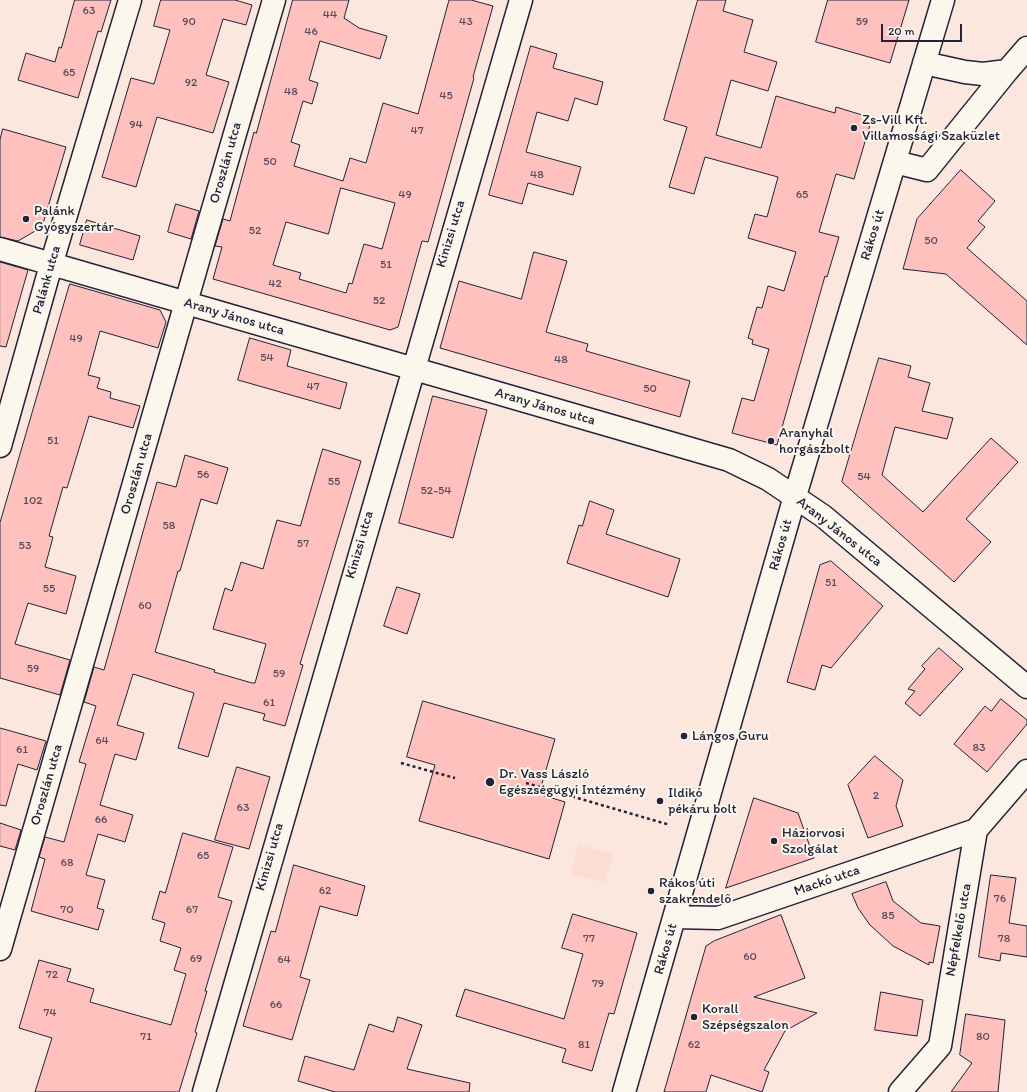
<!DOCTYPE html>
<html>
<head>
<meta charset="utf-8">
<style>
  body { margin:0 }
  #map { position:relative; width:1027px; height:1092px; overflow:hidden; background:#fce7de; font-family:Itim,sans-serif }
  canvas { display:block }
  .scale { position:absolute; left:881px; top:24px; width:81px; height:18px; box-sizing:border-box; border:2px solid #22223b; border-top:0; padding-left:5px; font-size:12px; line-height:14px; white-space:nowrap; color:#22223b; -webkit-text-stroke:3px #fbf7ec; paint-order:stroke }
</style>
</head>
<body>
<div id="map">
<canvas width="1027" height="1092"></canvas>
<div class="scale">20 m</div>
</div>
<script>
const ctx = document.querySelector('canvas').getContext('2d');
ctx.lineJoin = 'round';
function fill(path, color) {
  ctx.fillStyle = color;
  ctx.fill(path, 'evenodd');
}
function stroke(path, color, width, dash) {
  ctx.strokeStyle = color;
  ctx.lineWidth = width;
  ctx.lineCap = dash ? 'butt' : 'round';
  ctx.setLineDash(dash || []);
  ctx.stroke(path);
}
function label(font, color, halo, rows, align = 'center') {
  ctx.font = font + ' Itim,sans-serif';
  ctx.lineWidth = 4;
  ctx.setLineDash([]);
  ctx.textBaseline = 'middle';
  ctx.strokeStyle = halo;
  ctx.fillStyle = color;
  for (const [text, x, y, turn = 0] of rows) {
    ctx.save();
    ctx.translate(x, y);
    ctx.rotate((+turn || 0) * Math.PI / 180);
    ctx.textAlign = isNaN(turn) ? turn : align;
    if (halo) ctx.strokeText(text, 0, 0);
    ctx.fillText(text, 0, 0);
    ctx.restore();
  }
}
const built = new Path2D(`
  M 578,844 L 613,854 L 605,883 L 570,874 Z`);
const building = new Path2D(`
  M 75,0 L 111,0 L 101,32 L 98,31 L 78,98 L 18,80 L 26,53 L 55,62 L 59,47 L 61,48 Z
  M 161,0 L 235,0 L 252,5 L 246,25 L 223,19 L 206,75 L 229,82 L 213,133 L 157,117 L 136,187 L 102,177 L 131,78 L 154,84 L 170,30 L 154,26 Z
  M 293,0 L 349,0 L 344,18 L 359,28 L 387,36 L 380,59 L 320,41 L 309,80 L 318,83 L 312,104 L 303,101 L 291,142 L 300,145 L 294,166 L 343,181 L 350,158 L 366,163 L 383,103 L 418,114 L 449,0 L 471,0 L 493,6 L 473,77 L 474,78 L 428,242 L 422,241 L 398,327 L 390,330 L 213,279 L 222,247 L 215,246 L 223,219 L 230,221 L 254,132 L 256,133 ZM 341,188 L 395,203 L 382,249 L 364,244 L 352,284 L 349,283 L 346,293 L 299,279 L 301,273 L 273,265 L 286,222 L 328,234 Z
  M 698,0 L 726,0 L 723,11 L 753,20 L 744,52 L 777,62 L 768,91 L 731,80 L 716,135 L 761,148 L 776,96 L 835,113 L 836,107 L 872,118 L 854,179 L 836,174 L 819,232 L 839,237 L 827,277 L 825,276 L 777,445 L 732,433 L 742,398 L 754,401 L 769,349 L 752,344 L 753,340 L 748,338 L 757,307 L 762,308 L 768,286 L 784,291 L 796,252 L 748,238 L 755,214 L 767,217 L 778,177 L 705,157 L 694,194 L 669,187 L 687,127 L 664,120 Z
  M 828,0 L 909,0 L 890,63 L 816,42 Z
  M 531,46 L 557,54 L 553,68 L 603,82 L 597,105 L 575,98 L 568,121 L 537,112 L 526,152 L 581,167 L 573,195 L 528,183 L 522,204 L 489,195 Z
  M 3,129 L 66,147 L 42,227 L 18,241 L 0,237 L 0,140 Z
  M 961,170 L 995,201 L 978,221 L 985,227 L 967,248 L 1027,301 L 1027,345 L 946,274 L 903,269 L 917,219 Z
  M 176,204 L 199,211 L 191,239 L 168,232 Z
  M 87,220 L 140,236 L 133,260 L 80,245 Z
  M 534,252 L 567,261 L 546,332 L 588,344 L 586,351 L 690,381 L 680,417 L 440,348 L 459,281 L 521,299 Z
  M 0,262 L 28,270 L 6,347 L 0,346 Z
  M 70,284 L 160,310 L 166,322 L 158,348 L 100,331 L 88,375 L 100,378 L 97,388 L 111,392 L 110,398 L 140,406 L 133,428 L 89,416 L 67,488 L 63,487 L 49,536 L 53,537 L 45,567 L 76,576 L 66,614 L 28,603 L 15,644 L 70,660 L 60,695 L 0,678 L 0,523 Z
  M 250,338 L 291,350 L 287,366 L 347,383 L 340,409 L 238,380 Z
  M 879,358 L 911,366 L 908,377 L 930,383 L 922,411 L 953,418 L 947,439 L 895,427 L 882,475 L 923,512 L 991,438 L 1018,462 L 966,519 L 991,542 L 954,582 L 842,482 Z
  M 433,396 L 487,410 L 453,538 L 399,523 Z
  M 323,449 L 361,461 L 300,664 L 303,665 L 285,726 L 263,720 L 265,714 L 224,703 L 208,757 L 178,748 L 194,693 L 133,674 L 117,725 L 144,733 L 136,760 L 115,754 L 100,805 L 133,815 L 125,842 L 98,834 L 86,875 L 105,880 L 97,908 L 104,910 L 98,930 L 31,911 L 45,859 L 39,857 L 45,837 L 64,842 L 86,764 L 79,762 L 96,706 L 84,702 L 94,667 L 104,670 L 157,482 L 176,487 L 185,455 L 228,468 L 217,504 L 201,499 L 180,571 L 178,571 L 155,652 L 215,670 L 214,672 L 252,683 L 255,683 L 266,644 L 213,629 L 225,588 L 232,591 L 241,562 L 263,569 L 277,520 L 300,526 Z
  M 590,501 L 614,510 L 606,534 L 680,559 L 668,597 L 567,563 L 579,525 L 582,526 Z
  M 831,561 L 883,606 L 831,668 L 822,665 L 815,690 L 787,682 L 820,565 Z
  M 397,587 L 420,594 L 407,634 L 384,626 Z
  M 939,648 L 963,669 L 920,716 L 905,703 L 915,691 L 908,689 L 925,669 L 922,666 Z
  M 1001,699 L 1027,720 L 1027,724 L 987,772 L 954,744 L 985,706 L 991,711 Z
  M 423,701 L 555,739 L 539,794 L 565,802 L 549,859 L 419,821 L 435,765 L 407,757 Z
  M 0,728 L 46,741 L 37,770 L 18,764 L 6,806 L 0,805 Z
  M 875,756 L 903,780 L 896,806 L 903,826 L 868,838 L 848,785 Z
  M 237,767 L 270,777 L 249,849 L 215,840 Z
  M 754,798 L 798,813 L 814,858 L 726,888 Z
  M 0,823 L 21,830 L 15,850 L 0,846 Z
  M 183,833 L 233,847 L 218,897 L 232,901 L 205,991 L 207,991 L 195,1032 L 197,1033 L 179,1092 L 35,1092 L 52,1038 L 19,1028 L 39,960 L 71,969 L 67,981 L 94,989 L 90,1002 L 171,1025 L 186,974 L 174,970 L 181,948 L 160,941 L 165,923 L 152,919 L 160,891 L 165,893 Z
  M 294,865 L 365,886 L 357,916 L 320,906 L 300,977 L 310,980 L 292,1040 L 243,1026 L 271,931 L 275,932 Z
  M 991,875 L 1016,878 L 1009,923 L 1027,926 L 1027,957 L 1001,953 L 1000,961 L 979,957 Z
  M 886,882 L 893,901 L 921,923 L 940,926 L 933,963 L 929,962 L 929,965 L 893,946 L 870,925 L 858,908 L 852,894 Z
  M 573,914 L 637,933 L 614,1014 L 609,1013 L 592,1071 L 562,1062 L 566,1049 L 456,1016 L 465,989 L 564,1019 L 583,954 L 562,948 Z
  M 781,915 L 805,978 L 754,997 L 817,1013 L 785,1031 L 764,1070 L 769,1072 L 762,1092 L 711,1075 L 706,1092 L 664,1092 L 706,946 L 714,941 Z
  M 881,992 L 923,1000 L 917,1036 L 875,1030 Z
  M 966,1014 L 1005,1020 L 998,1092 L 951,1092 L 972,1063 L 960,1055 Z
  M 398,1017 L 422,1025 L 407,1069 L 470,1083 L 469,1092 L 335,1092 L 298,1081 L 305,1056 L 354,1070 L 369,1024 L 393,1032 Z`);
const path = new Path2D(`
  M 401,763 L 455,778
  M 526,783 L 670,825`);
const minor = new Path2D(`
  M 924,63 L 965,72 L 983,74 L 1007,71
  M 895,162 L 927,170 L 1007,71 L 1027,48
  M 0,249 L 729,460 L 768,479 L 823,516 L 1027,687
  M 0,446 L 49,272 L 130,0
  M 675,917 L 718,918 L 976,830
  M 0,949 L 204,240 L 274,0
  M 204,1092 C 307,727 413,363 521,0
  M 624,1092 L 795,496 L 943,0
  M 900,1092 L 940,1046 L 976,830 L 1027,771`);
const markers = [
  [854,128,4,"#22223b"],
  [26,219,4,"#22223b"],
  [771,441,4,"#22223b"],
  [684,736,4,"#22223b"],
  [490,782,5,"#22223b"],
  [660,801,4,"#22223b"],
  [774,841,4,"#22223b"],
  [651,891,4,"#22223b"],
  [694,1017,4,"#22223b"]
];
const numberNames = [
  ["63",89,11],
  ["44",330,15],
  ["90",189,22],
  ["43",466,22],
  ["59",862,22],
  ["46",311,32],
  ["65",69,73],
  ["92",191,83],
  ["48",291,92],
  ["45",446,96],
  ["94",136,125],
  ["47",417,131],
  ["50",270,162],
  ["48",537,175],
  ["49",405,195],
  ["65",802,195],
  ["52",255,231],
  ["50",931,241],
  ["51",386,265],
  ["42",275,284],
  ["52",379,301],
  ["49",76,339],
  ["54",267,358],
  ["48",561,360],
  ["47",313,387],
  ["50",650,389],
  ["51",53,441],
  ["56",203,475],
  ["54",864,477],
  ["55",334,482],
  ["52-54",436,491],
  ["102",33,501],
  ["58",169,526],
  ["57",303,544],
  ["53",25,546],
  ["51",831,583],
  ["55",49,589],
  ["60",145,606],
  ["59",33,669],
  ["59",279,674],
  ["61",269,703],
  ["64",102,741],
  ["83",979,748],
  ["61",22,750],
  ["2",876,796],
  ["63",243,808],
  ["66",101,820],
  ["65",203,856],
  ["68",67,863],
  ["62",325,891],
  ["76",1000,899],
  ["70",67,910],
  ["67",192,910],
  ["85",888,916],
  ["77",589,939],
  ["78",1004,939],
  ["60",750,957],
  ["69",196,959],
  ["64",284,960],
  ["72",52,975],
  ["79",598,984],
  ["66",276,1005],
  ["74",50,1013],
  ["71",146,1037],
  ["80",983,1037],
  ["81",584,1045],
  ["62",694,1045]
];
const poiNames = [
  ["Zs-Vill Kft.",862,120],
  ["Villamossági Szaküzlet",862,136],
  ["Palánk",34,211],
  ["Gyógyszertár",34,227],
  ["Aranyhal",779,433],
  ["horgászbolt",779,449],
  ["Lángos Guru",692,736],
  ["Dr. Vass László",499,774],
  ["Egészségügyi Intézmény",499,790],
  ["Ildikó",668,793],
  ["pékáru bolt",668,809],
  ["Háziorvosi",782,833],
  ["Szolgálat",782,849],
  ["Rákos úti",659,883],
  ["szakrendelő",659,899],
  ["Korall",702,1009],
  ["Szépségszalon",702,1025]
];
const streetNames = [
  ["Oroszlán utca",226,163,-74],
  ["Kinizsi utca",451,234,-73],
  ["Rákos út",873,235,-73],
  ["Palánk utca",47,280,-74],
  ["Arany János utca",234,317,16],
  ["Arany János utca",545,407,16],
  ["Oroszlán utca",137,474,-74],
  ["Arany János utca",839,532,38],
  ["Kinizsi utca",360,545,-74],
  ["Rákos út",781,545,-74],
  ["Oroszlán utca",47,785,-74],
  ["Kinizsi utca",270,857,-74],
  ["Mackó utca",827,881,-19],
  ["Népfelkelő utca",959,930,-80],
  ["Rákos út",666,949,-74]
];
fill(built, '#fddcd4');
fill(building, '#fec1be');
stroke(building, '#22223b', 1);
stroke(minor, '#22223b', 25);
stroke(path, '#22223b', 2.5, [3, 3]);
stroke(minor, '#fbf7ec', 22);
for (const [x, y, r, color] of markers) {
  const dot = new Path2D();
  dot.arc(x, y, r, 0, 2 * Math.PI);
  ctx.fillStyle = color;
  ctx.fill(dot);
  stroke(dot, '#fbf7ec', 1.5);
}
label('12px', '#594a5c', null, numberNames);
label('14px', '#22223b', '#fbf7ec', poiNames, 'left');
label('14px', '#22223b', '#fbf7ec', streetNames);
</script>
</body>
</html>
